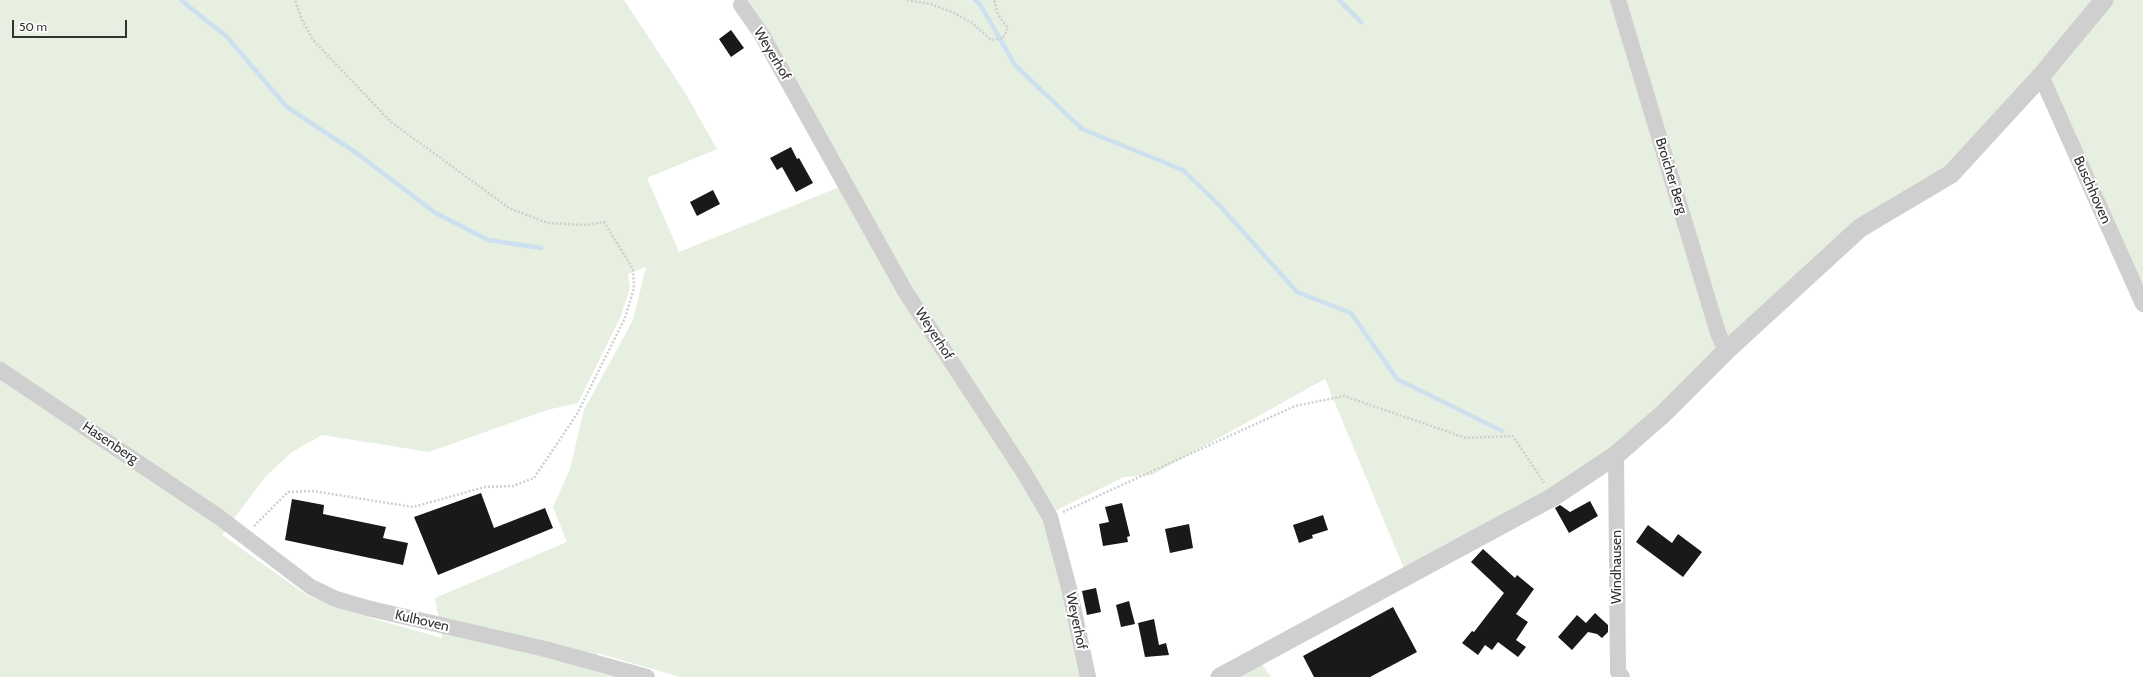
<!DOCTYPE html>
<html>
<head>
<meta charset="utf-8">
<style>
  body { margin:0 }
  #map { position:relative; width:2143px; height:677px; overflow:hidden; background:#fff; font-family:Cabin,sans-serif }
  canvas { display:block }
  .scale { position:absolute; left:12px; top:20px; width:115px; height:18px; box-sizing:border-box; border:2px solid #323232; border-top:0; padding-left:5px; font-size:12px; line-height:14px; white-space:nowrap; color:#323232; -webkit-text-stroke:3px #fff; paint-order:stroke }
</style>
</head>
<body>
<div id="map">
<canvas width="2143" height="677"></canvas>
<div class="scale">50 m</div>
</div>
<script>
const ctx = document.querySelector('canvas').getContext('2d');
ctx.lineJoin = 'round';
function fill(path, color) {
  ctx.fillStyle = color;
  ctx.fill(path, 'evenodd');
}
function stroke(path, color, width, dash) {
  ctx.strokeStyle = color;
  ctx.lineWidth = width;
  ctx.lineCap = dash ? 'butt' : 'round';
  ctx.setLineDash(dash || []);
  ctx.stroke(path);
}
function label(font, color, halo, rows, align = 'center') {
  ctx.font = font + ' Cabin,sans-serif';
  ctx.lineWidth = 4;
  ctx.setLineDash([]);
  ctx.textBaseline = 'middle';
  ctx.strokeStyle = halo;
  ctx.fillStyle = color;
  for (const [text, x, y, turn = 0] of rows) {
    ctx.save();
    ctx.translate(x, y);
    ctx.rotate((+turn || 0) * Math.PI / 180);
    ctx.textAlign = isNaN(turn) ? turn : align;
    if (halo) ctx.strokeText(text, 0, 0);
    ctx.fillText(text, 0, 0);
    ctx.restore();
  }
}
const green = new Path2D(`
  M 0,0 L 624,0 L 684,91 L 717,149 L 647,178 L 679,252 L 847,184 L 737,0 L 2143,0 L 2143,304 L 2041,77 L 1951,174 L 1860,228 L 1616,455 L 1407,576 L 1325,379 L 1152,475 L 1124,477 L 1055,511 L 1088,677 L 680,677 L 597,653 L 601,672 L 621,677 L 0,677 ZM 646,267 L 633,320 L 584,410 L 570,469 L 553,507 L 567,542 L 435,598 L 442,638 L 357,614 L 308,596 L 222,535 L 265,477 L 292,452 L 322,435 L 429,452 L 547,410 L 578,403 L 620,318 L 630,288 L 628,274 Z
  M 1257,657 L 1271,677 L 1222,677 Z`);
const stream = new Path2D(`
  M 181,0 L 227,37 L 287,107 L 358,154 L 434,212 L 488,240 L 541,248
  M 975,0 L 980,4 L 1015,65 L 1082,129 L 1183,170 L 1221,207 L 1297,292 L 1351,313 L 1397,379 L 1502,431
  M 1339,0 L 1361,22`);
const building = new Path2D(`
  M 731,30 L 744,48 L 731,57 L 719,39 Z
  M 791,147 L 797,159 L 799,158 L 813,183 L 796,192 L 782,167 L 777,170 L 770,158 Z
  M 713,190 L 720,204 L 697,216 L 690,202 Z
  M 481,493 L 494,528 L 545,508 L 553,528 L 438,575 L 414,517 Z
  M 292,499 L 324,505 L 323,514 L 386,527 L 383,538 L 408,543 L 403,565 L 285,540 Z
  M 1590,501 L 1598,516 L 1569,533 L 1555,508 L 1560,505 L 1570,512 Z
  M 1122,503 L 1130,536 L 1127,537 L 1128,542 L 1103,546 L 1099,524 L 1109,522 L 1105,507 Z
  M 1323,515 L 1328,530 L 1312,535 L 1313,538 L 1299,543 L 1293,525 Z
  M 1189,524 L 1193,548 L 1170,553 L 1165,529 Z
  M 1648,525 L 1672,543 L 1678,534 L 1702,552 L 1683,577 L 1636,542 Z
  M 1483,549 L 1515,578 L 1517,575 L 1534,589 L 1516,614 L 1528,622 L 1516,640 L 1526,647 L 1518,657 L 1498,642 L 1492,650 L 1485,645 L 1478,655 L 1462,643 L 1472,631 L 1474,632 L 1504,593 L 1471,562 Z
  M 1096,588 L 1101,612 L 1087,615 L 1082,591 Z
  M 1129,601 L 1135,624 L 1121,627 L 1116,605 Z
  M 1393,607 L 1417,652 L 1370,677 L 1314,677 L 1303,656 Z
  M 1595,613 L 1608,625 L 1608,632 L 1602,638 L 1597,634 L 1588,632 L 1572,650 L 1558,637 L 1577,615 L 1586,623 Z
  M 1154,619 L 1159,645 L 1166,643 L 1169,655 L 1145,657 L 1138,623 Z`);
const path = new Path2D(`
  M 907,0 L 931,4 L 952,12 L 971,22 L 991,40 L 1003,38 L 1008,28 L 998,15 L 994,0
  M 1063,512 L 1295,406 L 1344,396 L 1466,438 L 1513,436 L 1544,483
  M 254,526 L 288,492 L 313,491 L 413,507 L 485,487 L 513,486 L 534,478 L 577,414 L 625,318 L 634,288 L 633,269 L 604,222 L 585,225 L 548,223 L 509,208 L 391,122 L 313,40 L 302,20 L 295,0`);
const minor = new Path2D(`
  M 1618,0 L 1718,333 L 1726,351
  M 741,5 L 762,35 L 905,291 L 1025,474 L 1050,517 L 1069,588 L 1088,677
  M 2041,76 L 2143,304
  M 0,370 L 219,517 L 311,587 L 336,599 L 367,608 L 545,649 L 647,677
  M 1616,455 L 1618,672 L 1622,677`);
const tertiary = new Path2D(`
  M 1220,677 L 1553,497 L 1616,455 L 1663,414 L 1726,351 L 1860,228 L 1951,174 L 2041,76 L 2104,0`);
const streetNames = [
  ["Weyerhof",772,54,59],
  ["Broicher Berg",1671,176,73],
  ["Buschhoven",2092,190,66],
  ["Weyerhof",934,334,57],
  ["Hasenberg",110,443,34],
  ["Windhausen",1617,567,-90],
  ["Kulhoven",422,621,13],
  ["Weyerhof",1076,621,78]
];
fill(green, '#e7efe0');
stroke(stream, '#cce0ef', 4.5);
fill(building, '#191919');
stroke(path, '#cfcfcf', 2.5, [2, 2]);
stroke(minor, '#cfcfcf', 16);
stroke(tertiary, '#cfcfcf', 19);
label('14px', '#323232', '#fff', streetNames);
</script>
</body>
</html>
